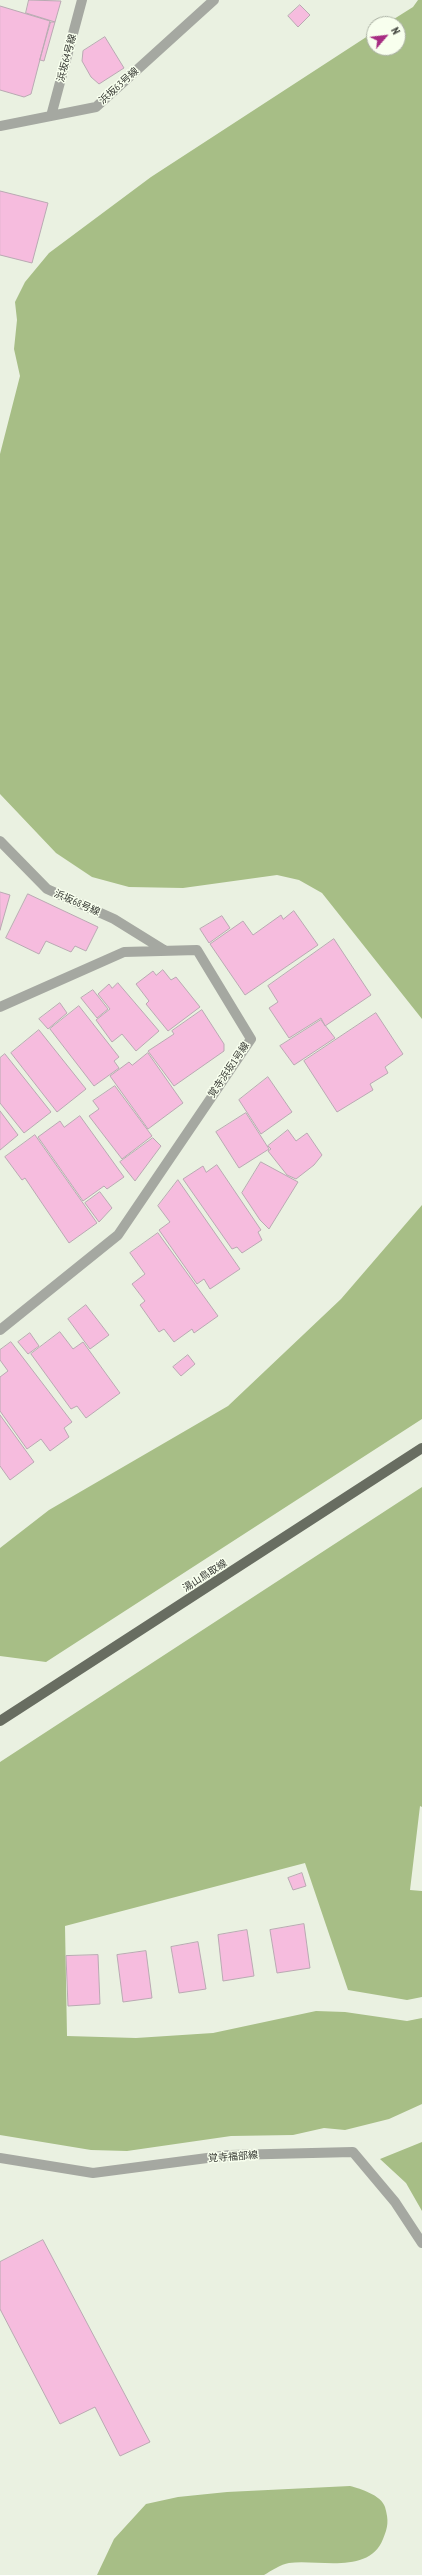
<!DOCTYPE html>
<html>
<head>
<meta charset="utf-8">
<style>
  body { margin:0 }
  #map { position:relative; width:422px; height:2575px; overflow:hidden; background:#eaf1e1; font-family:"PT Sans Narrow",sans-serif }
  canvas { display:block }
  .north { position:absolute; left:366px; top:16px; width:40px; height:40px; box-sizing:border-box; background:#f8ffee; border:1px solid #aab0a3; border-radius:50%; rotate:62deg; font-size:11px; font-weight:700; line-height:16px; text-align:center; color:#363933 }
  .north::after { content:''; display:block; margin:auto; width:14px; height:18px; background:#a72d82; clip-path:polygon(50% 0,100% 100%,50% 72%,0 100%) }
</style>
</head>
<body>
<div id="map">
<canvas width="422" height="2575"></canvas>
<div class="north">N</div>
</div>
<script>
const ctx = document.querySelector('canvas').getContext('2d');
ctx.lineJoin = 'round';
function fill(path, color) {
  ctx.fillStyle = color;
  ctx.fill(path, 'evenodd');
}
function stroke(path, color, width, dash) {
  ctx.strokeStyle = color;
  ctx.lineWidth = width;
  ctx.lineCap = dash ? 'butt' : 'round';
  ctx.setLineDash(dash || []);
  ctx.stroke(path);
}
function label(font, color, halo, rows, align = 'center') {
  ctx.font = font + ' "PT Sans Narrow","Noto Sans JP",sans-serif';
  ctx.lineWidth = 3;
  ctx.setLineDash([]);
  ctx.textBaseline = 'middle';
  ctx.strokeStyle = halo;
  ctx.fillStyle = color;
  for (const [text, x, y, turn = 0] of rows) {
    ctx.save();
    ctx.translate(x, y);
    ctx.rotate((+turn || 0) * Math.PI / 180);
    ctx.textAlign = isNaN(turn) ? turn : align;
    if (halo) ctx.strokeText(text, 0, 0);
    ctx.fillText(text, 0, 0);
    ctx.restore();
  }
}
const forest = new Path2D(`
  M 418,0 L 422,0 L 422,1019 L 322,893 L 299,880 L 277,875 L 183,888 L 129,887 L 92,877 L 56,853 L 0,794 L 0,454 L 20,376 L 14,349 L 17,320 L 15,302 L 25,282 L 49,253 L 151,177 L 374,32 L 374,48 L 398,48 L 398,24 L 386,24 L 413,7 Z
  M 422,1205 L 422,1419 L 46,1662 L 0,1656 L 0,1548 L 49,1510 L 228,1406 L 341,1299 Z
  M 422,1487 L 422,1807 L 420,1806 L 410,1890 L 422,1891 L 422,1997 L 407,2000 L 348,1990 L 305,1863 L 65,1926 L 67,2036 L 136,2038 L 213,2033 L 316,2011 L 345,2012 L 407,2021 L 422,2018 L 422,2104 L 389,2119 L 345,2130 L 324,2128 L 293,2135 L 231,2136 L 127,2151 L 91,2150 L 0,2135 L 0,1762 Z
  M 422,2142 L 422,2211 L 406,2183 L 380,2159 Z
  M 350,2486 C 361,2489 381,2495 385,2507 C 389,2521 388,2527 383,2539 C 369,2575 318,2559 289,2563 C 281,2564 271,2571 264,2575 L 97,2575 L 114,2539 L 146,2504 L 178,2497 L 227,2492 Z`);
const building = new Path2D(`
  M 29,0 L 61,1 L 55,22 L 26,13 Z
  M 300,5 L 310,15 L 298,27 L 288,16 Z
  M 0,6 L 50,21 L 31,94 L 24,97 L 0,90 Z
  M 51,22 L 55,22 L 44,61 L 40,60 Z
  M 105,37 L 124,68 L 99,84 L 91,77 L 82,61 L 83,51 Z
  M 0,191 L 48,203 L 32,263 L 0,255 Z
  M 0,892 L 10,895 L 0,930 Z
  M 28,894 L 98,927 L 86,951 L 75,946 L 71,952 L 46,941 L 39,954 L 6,938 Z
  M 294,911 L 318,945 L 245,995 L 210,944 L 243,921 L 253,935 L 281,915 L 283,919 Z
  M 222,916 L 230,928 L 209,943 L 200,929 Z
  M 334,939 L 371,995 L 325,1026 L 321,1018 L 289,1038 L 269,1008 L 278,1002 L 268,986 Z
  M 163,970 L 171,980 L 176,977 L 200,1007 L 168,1031 L 146,1004 L 149,1001 L 136,984 L 153,971 L 156,975 Z
  M 118,983 L 159,1031 L 136,1051 L 122,1034 L 112,1042 L 96,1020 L 110,1009 L 98,994 L 109,984 L 112,988 Z
  M 93,990 L 108,1009 L 97,1018 L 81,998 Z
  M 60,1003 L 67,1013 L 48,1029 L 39,1019 Z
  M 79,1006 L 119,1057 L 114,1061 L 119,1068 L 94,1086 L 50,1029 Z
  M 202,1010 L 224,1044 L 224,1051 L 174,1086 L 148,1051 L 174,1034 L 172,1031 Z
  M 376,1013 L 403,1054 L 385,1067 L 388,1073 L 370,1084 L 373,1090 L 337,1112 L 304,1061 Z
  M 321,1020 L 335,1038 L 294,1065 L 280,1046 Z
  M 39,1030 L 86,1089 L 57,1112 L 11,1053 Z
  M 148,1053 L 183,1103 L 148,1129 L 110,1076 L 129,1062 L 132,1065 Z
  M 5,1054 L 51,1112 L 24,1133 L 0,1103 L 0,1058 Z
  M 268,1077 L 292,1112 L 261,1134 L 239,1100 Z
  M 115,1086 L 152,1136 L 122,1159 L 89,1116 L 99,1109 L 93,1101 Z
  M 0,1111 L 18,1135 L 0,1150 Z
  M 246,1113 L 269,1149 L 239,1168 L 216,1132 Z
  M 80,1116 L 124,1177 L 107,1189 L 104,1186 L 83,1201 L 38,1137 L 60,1121 L 64,1127 Z
  M 288,1130 L 296,1141 L 307,1133 L 322,1155 L 314,1165 L 296,1179 L 287,1175 L 268,1151 L 271,1149 L 268,1146 Z
  M 35,1135 L 97,1223 L 69,1243 L 25,1178 L 22,1180 L 5,1157 Z
  M 153,1138 L 161,1146 L 135,1181 L 120,1162 Z
  M 261,1162 L 298,1182 L 269,1229 L 260,1220 L 242,1193 Z
  M 217,1165 L 261,1230 L 258,1232 L 262,1240 L 242,1253 L 237,1247 L 232,1249 L 183,1179 L 203,1166 L 206,1172 Z
  M 178,1180 L 240,1269 L 210,1289 L 204,1279 L 197,1284 L 159,1230 L 170,1222 L 158,1206 Z
  M 100,1192 L 112,1208 L 99,1222 L 85,1203 Z
  M 158,1233 L 218,1316 L 194,1333 L 192,1329 L 174,1342 L 164,1329 L 159,1332 L 140,1305 L 145,1301 L 132,1284 L 145,1274 L 130,1253 Z
  M 86,1305 L 109,1335 L 90,1349 L 68,1319 Z
  M 60,1332 L 73,1349 L 83,1342 L 120,1393 L 86,1418 L 77,1406 L 71,1409 L 31,1354 Z
  M 30,1333 L 39,1346 L 28,1354 L 18,1342 Z
  M 11,1342 L 72,1422 L 64,1428 L 69,1437 L 50,1451 L 41,1439 L 27,1449 L 0,1411 L 0,1377 L 8,1371 L 0,1360 L 0,1350 Z
  M 188,1355 L 195,1364 L 181,1376 L 173,1367 Z
  M 0,1415 L 34,1462 L 10,1480 L 0,1466 Z
  M 302,1873 L 306,1886 L 293,1890 L 288,1878 Z
  M 304,1924 L 310,1968 L 277,1973 L 270,1930 Z
  M 247,1930 L 254,1976 L 223,1981 L 218,1935 Z
  M 198,1942 L 206,1989 L 179,1993 L 171,1947 Z
  M 146,1951 L 152,1998 L 123,2002 L 117,1955 Z
  M 98,1955 L 100,2004 L 68,2006 L 66,1956 Z
  M 43,2240 L 150,2442 L 120,2456 L 95,2407 L 60,2424 L 0,2309 L 0,2262 Z`);
const minor = new Path2D(`
  M 51,116 L 82,0
  M 0,126 L 96,107 L 214,0
  M 0,841 L 47,889 L 114,919 L 164,950
  M 0,1007 L 124,952 L 197,950 L 251,1039 L 118,1235 L 0,1330
  M 0,2158 L 93,2173 L 230,2155 L 353,2152 L 395,2202 L 422,2243`);
const major = new Path2D(`
  M 0,1721 L 422,1448`);
const streetNames = [
  ["浜坂64号線",67,58,-75],
  ["浜坂63号線",119,86,-42],
  ["浜坂68号線",77,903,24],
  ["覚寺浜坂1号線",229,1070,-56],
  ["湯山鳥取線",205,1576,-33],
  ["覚寺福部線",233,2157,-4]
];
fill(forest, '#a7be86');
fill(building, '#f6bcde');
stroke(building, '#b9a9b2', 1);
stroke(minor, '#a5a8a1', 10);
stroke(major, '#686d61', 10);
label('10px', '#363933', '#f8ffee', streetNames);
</script>
</body>
</html>
